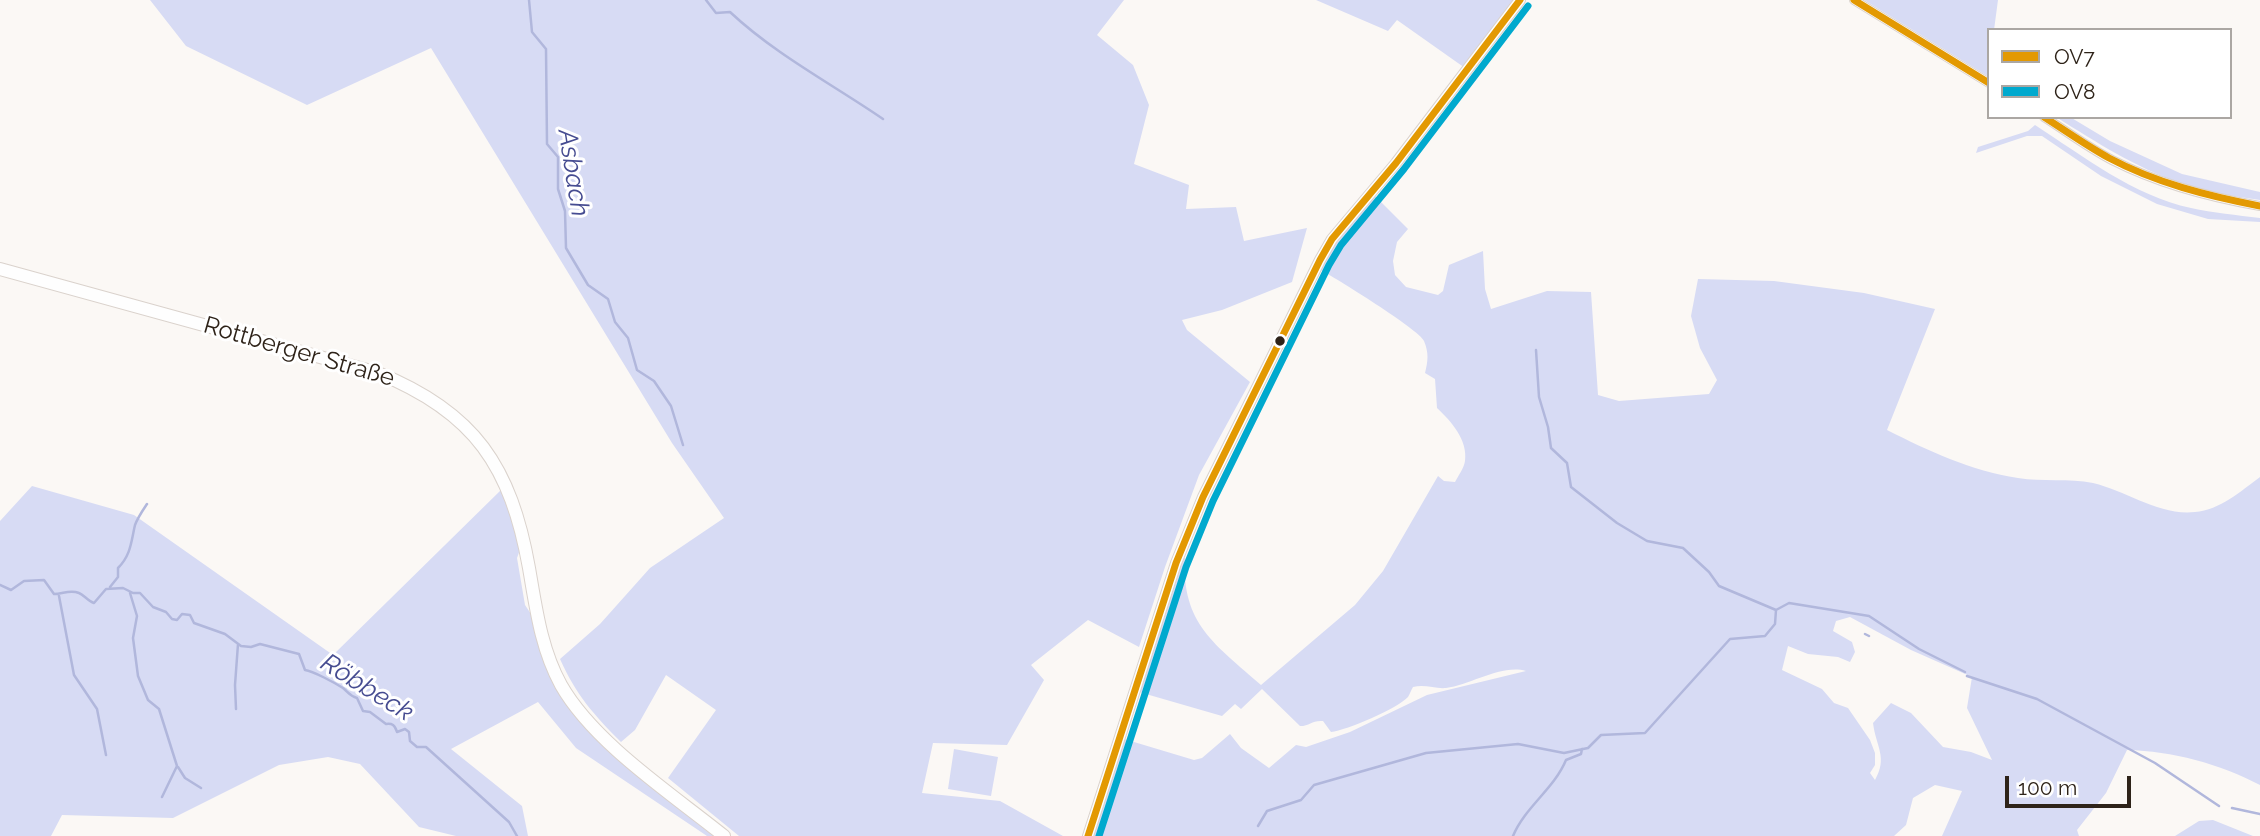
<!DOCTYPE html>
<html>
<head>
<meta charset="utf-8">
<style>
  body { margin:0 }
  #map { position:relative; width:2260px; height:836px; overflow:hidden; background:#fbf8f5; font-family:Raleway,sans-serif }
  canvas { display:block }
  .legend { position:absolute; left:1987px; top:28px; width:245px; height:91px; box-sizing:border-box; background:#fff; border:2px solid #aba7a3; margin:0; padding:9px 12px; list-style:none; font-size:21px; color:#2e2319 }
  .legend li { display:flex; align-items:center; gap:14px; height:35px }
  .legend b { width:35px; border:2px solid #aba7a3 }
  .scale { position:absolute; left:2005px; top:776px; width:126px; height:32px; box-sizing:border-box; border:4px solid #2e2319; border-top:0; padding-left:9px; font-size:21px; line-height:24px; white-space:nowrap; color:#2e2319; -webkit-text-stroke:5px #fff; paint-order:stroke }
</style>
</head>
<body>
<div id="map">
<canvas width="2260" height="836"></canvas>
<ul class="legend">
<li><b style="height:9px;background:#e39902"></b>OV7</li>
<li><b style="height:9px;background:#00a9ce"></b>OV8</li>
</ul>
<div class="scale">100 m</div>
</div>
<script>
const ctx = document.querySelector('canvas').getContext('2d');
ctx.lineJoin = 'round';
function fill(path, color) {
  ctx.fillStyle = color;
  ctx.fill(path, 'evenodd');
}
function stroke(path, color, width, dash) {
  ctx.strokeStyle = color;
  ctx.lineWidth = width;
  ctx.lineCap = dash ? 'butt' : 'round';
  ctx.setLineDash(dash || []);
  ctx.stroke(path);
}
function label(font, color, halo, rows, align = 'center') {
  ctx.font = font + ' Raleway,sans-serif';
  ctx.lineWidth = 6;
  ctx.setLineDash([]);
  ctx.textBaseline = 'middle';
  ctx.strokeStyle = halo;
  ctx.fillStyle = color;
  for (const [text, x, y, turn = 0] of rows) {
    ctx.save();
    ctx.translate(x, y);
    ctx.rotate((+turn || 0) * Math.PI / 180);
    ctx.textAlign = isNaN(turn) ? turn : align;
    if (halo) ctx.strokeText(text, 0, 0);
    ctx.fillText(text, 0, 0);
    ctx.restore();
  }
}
const green = new Path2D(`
  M 150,0 L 1124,0 L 1097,35 L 1133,65 L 1149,105 L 1134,164 L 1189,185 L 1186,209 L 1236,207 L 1244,241 L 1307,228 L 1292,282 L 1222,310 L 1182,320 L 1187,330 L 1250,382 L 1199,475 L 1165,567 L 1139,647 L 1088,620 L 1031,665 L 1044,680 L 1007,745 L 933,743 L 922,793 L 1000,801 L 1063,836 L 739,836 L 668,778 L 716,710 L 666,675 L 635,730 L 621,742 C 594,715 576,695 560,659 L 600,624 L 650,568 L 724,518 L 672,443 L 431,48 L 307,105 L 186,46 Z
  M 1316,0 L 1516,0 L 1465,68 L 1397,20 L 1388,31 Z
  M 1864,0 L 1998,0 L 1994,30 L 1989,30 L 1989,77 Z
  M 2056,117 L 2070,117 L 2110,141 L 2182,174 L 2260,192 L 2260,200 C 2233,196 2206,192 2181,183 C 2136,168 2096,142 2056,117 Z
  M 2035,125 C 2083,156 2134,196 2191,208 C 2213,213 2237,215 2260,218 L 2260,222 L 2208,219 L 2157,204 L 2101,176 L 2042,136 L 2027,136 L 1976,153 L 1978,147 L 2028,131 Z
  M 1374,195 L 1408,229 L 1397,242 L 1393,261 L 1395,275 L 1406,287 L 1438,295 L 1443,291 L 1449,265 L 1483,251 L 1485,289 L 1491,309 L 1547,291 L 1591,292 L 1598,395 L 1619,401 L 1709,394 L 1717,380 L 1700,348 L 1691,316 L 1698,279 L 1774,281 L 1864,293 L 1935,309 L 1887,430 C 1929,451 1971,471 2018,478 C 2042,482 2069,478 2093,483 C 2127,491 2159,516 2195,512 C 2220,510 2241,491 2260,477 L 2260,785 C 2220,764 2172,751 2127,750 L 2106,793 L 2077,830 L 2079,836 L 1942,836 L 1962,791 L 1935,785 L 1913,798 L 1906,825 L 1894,836 L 1093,836 L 1124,739 L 1194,760 L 1202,758 L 1230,734 L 1241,748 L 1269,768 L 1296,745 L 1306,747 L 1350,732 L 1427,695 L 1526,671 C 1501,664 1471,685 1446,688 C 1435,689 1425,684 1413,687 C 1411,690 1410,694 1408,697 C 1397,709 1347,730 1331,732 L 1323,721 C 1312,720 1310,726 1300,726 L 1262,689 L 1241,709 L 1235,704 L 1222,716 L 1139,692 L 1183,557 L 1185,558 C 1181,624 1216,645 1261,685 L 1355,605 L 1383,571 L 1438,476 L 1444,481 L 1455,482 C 1458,476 1464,468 1465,461 C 1468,440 1451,421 1437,408 L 1435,379 L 1425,373 C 1428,361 1429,353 1424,341 C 1420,330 1334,277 1319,269 L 1326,256 ZM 1850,617 L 1911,650 L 1972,677 L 1967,708 L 1992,760 L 1971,752 L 1943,747 L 1911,713 L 1891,703 L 1873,723 C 1876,747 1888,757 1875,780 L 1870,773 L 1875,765 L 1875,753 L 1870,740 L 1848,708 L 1834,703 L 1822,689 L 1782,670 L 1788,646 L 1808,654 L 1838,657 L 1850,662 L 1855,652 L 1852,642 L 1833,631 L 1836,621 Z
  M 32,486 L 134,515 L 333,655 L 501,490 L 521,547 L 517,558 L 525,605 L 531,614 L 558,687 L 717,836 L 707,836 L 576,748 L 538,702 L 451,749 L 522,806 L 528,836 L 456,836 L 419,827 L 360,764 L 328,757 L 279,765 L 173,818 L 62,815 L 51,836 L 0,836 L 0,521 Z
  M 954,749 L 998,757 L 991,796 L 948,789 Z
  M 2213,820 L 2253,836 L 2175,836 L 2199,821 Z`);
const stream = new Path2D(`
  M 529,0 L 532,32 L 546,49 L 547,144 L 558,157 L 558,189 L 565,211 L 566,248 L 588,285 L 608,299 L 615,322 L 628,338 L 637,370 L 654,381 L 671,406 L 683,445
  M 706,0 L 716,13 L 730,12 C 776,55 832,84 883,119
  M 1536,350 L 1539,397 L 1548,427 L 1551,448 L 1567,463 L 1571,487 L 1617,523 L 1647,541 L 1683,548 L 1709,572 L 1719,586 L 1776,610 L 1789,603 L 1869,616 L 1919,649 L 1965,672
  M 0,585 L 11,590 L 24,581 L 44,580 L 54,594 C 63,594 70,589 79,593 C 84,595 88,601 94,603 L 106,589 L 123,588 L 133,593 L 140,593 L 153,607 L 166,612 L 172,619 L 177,620 L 182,614 L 190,615 L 194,623 L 225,634 L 241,646 L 251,647 L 260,644 L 299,654 L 305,670 C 313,671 335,683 343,688 C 348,692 350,696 357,698 L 363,711 L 370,712 L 386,724 C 392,723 395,725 397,732 L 405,729 L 409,732 L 410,741 L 417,747 L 426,747 L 509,822 L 517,836
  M 110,587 L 118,577 L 118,568 C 131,555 131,542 135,525 C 138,517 143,510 147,504
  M 130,593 L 137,616 L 133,638 L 138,676 L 148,700 L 159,709 L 177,766 L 162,797
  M 59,596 L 74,675 L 97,709 L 106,755
  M 1865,634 L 1869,636
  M 1967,676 L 2037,699 L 2155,763 L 2219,806
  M 236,709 L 235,685 L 238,644
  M 178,767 L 185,778 L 201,788
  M 2232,808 L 2260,814
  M 1258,826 L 1267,811 L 1301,800 L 1314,785 L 1426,753 L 1518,744 L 1564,753 L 1588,748 L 1601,735 L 1645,733 L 1730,639 L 1765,636 L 1775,624 L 1776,610
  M 1513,836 C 1525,807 1554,789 1566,760 L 1581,754 L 1582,749`);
const minor = new Path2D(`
  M 1854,0 L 1989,83
  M 2044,117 C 2066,131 2089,148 2112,160 C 2159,184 2208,197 2260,206`);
const tertiary = new Path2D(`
  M 1088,836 L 1176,563 L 1203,497 L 1320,260 L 1332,239 L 1396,163 L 1520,0`);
const secondary = new Path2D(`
  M 0,269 L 378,373 C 475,412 511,467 529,568 C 536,608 541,649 561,685 C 594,743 672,794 724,836`);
const bus1 = new Path2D(`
  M 1854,0 L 1989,83
  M 2044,117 C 2066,131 2087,146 2109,158 C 2156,183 2208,196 2260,206
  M 1088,836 L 1176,563 L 1203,497 L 1320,260 L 1332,239 L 1396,163 L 1520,0`);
const bus2 = new Path2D(`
  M 1099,836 L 1186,567 L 1213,501 L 1329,265 L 1341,245 L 1404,169 L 1528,6`);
const markers = [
  [1280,341,6,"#2e2319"]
];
const streetNames = [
  ["Rottberger Straße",299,352,16]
];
const waterNames = [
  ["Asbach",573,173,81],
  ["Röbbeck",367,688,32]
];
fill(green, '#d7dbf4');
stroke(stream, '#b1b7dc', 2.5);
stroke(minor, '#dad2cc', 10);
stroke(tertiary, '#dad2cc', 12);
stroke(secondary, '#dad2cc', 14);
stroke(minor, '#fefefe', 8);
stroke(tertiary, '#fefefe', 10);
stroke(secondary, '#fefefe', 12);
stroke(bus1, '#e39902', 7);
stroke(bus2, '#00a9ce', 7);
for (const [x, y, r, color] of markers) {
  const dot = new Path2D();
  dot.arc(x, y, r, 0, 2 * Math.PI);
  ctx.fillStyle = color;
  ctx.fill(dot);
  stroke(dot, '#fff', 2.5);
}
label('24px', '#2e2319', '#fff', streetNames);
label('italic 26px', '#464c91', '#fff', waterNames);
</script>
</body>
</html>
